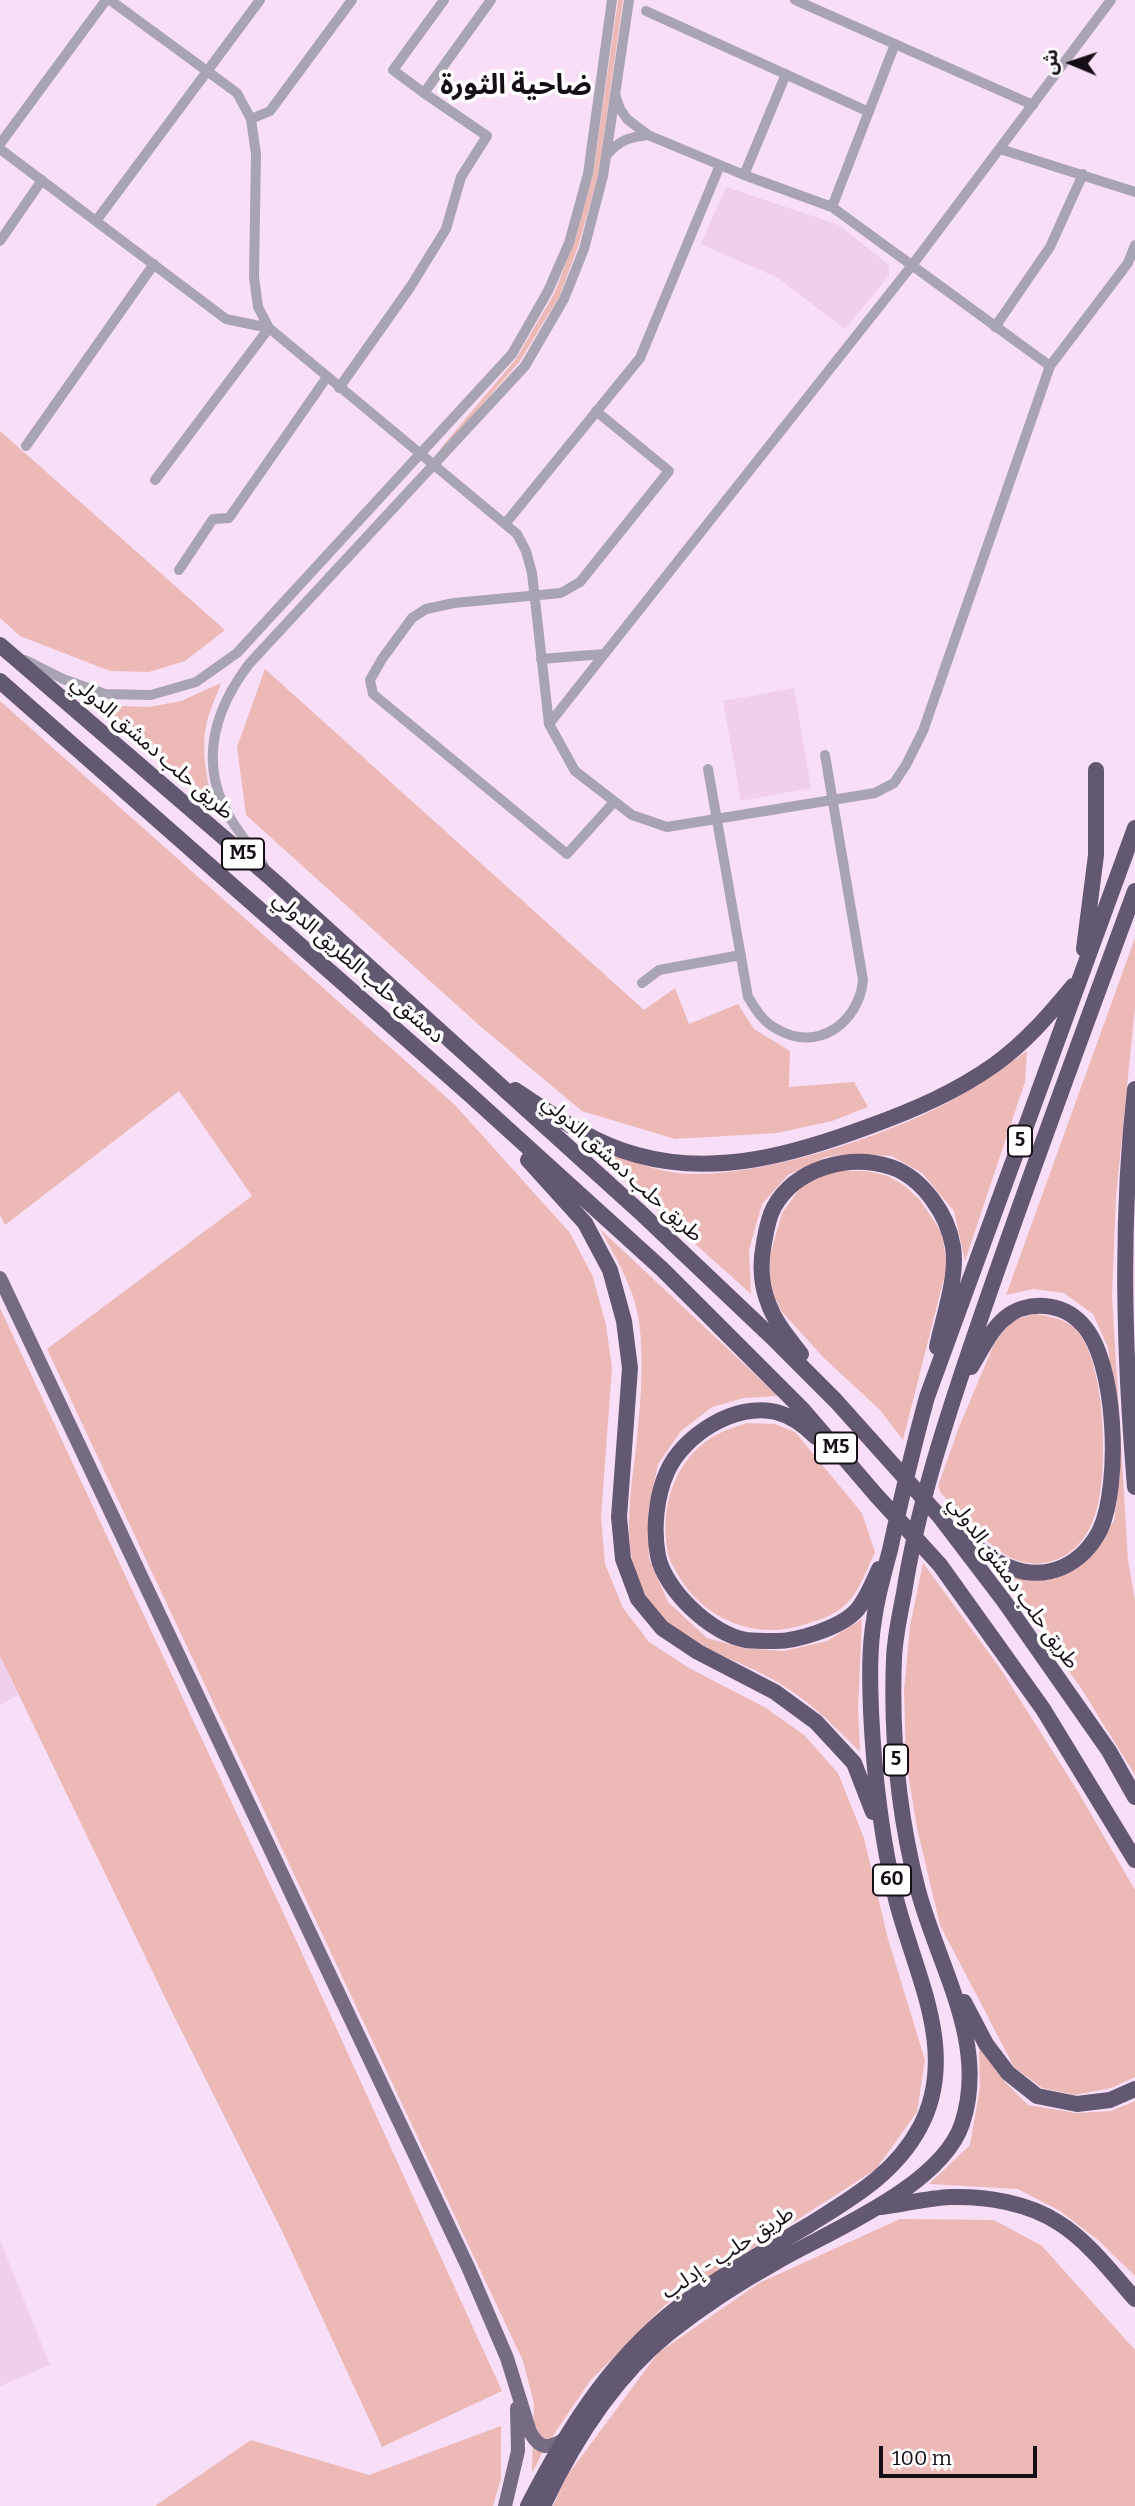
<!DOCTYPE html>
<html>
<head>
<meta charset="utf-8">
<style>
  body { margin:0 }
  #map { position:relative; width:1135px; height:2506px; overflow:hidden; background:#f9def7; font-family:Bitter,"Noto Sans Arabic",serif }
  canvas { display:block }
  .north { position:absolute; left:1037px; top:28px; width:70px; height:70px; -webkit-text-stroke:5px #fff; paint-order:stroke; rotate:272deg; font-size:19px; font-weight:700; line-height:28px; text-align:center; color:#160e16 }
  .north::after { content:''; display:block; margin:auto; width:24px; height:32px; background:#160e16; clip-path:polygon(50% 0,100% 100%,50% 72%,0 100%) }
  .scale { position:absolute; left:879px; top:2446px; width:158px; height:32px; box-sizing:border-box; border:4px solid #160e16; border-top:0; padding-left:9px; font-size:21px; line-height:24px; white-space:nowrap; color:#160e16; -webkit-text-stroke:5px #fff; paint-order:stroke }
</style>
</head>
<body>
<div id="map">
<canvas width="1135" height="2506"></canvas>
<div class="north">ش</div>
<div class="scale">100 m</div>
</div>
<script>
const ctx = document.querySelector('canvas').getContext('2d');
ctx.lineJoin = 'round';
function fill(path, color) {
  ctx.fillStyle = color;
  ctx.fill(path, 'evenodd');
}
function stroke(path, color, width, dash) {
  ctx.strokeStyle = color;
  ctx.lineWidth = width;
  ctx.lineCap = dash ? 'butt' : 'round';
  ctx.setLineDash(dash || []);
  ctx.stroke(path);
}
function label(font, color, halo, rows, align = 'center') {
  ctx.font = font + ' Bitter,"Noto Sans Arabic",serif';
  ctx.lineWidth = 7;
  ctx.setLineDash([]);
  ctx.textBaseline = 'middle';
  ctx.strokeStyle = halo;
  ctx.fillStyle = color;
  for (const [text, x, y, turn = 0] of rows) {
    ctx.save();
    ctx.translate(x, y);
    ctx.rotate((+turn || 0) * Math.PI / 180);
    ctx.textAlign = isNaN(turn) ? turn : align;
    if (halo) ctx.strokeText(text, 0, 0);
    ctx.fillText(text, 0, 0);
    ctx.restore();
  }
}
const built = new Path2D(`
  M 726,187 L 839,225 L 889,265 L 889,276 L 845,329 L 778,278 L 701,244 Z
  M 794,688 L 811,788 L 741,801 L 723,701 Z
  M 0,1656 L 18,1695 L 0,1705 Z
  M 0,2240 L 50,2365 L 0,2386 Z`);
const green = new Path2D(`
  M 618,0 L 623,0 L 598,176 L 578,247 L 559,297 L 520,361 L 442,451 L 440,449 L 516,359 L 554,294 L 573,245 L 593,175 Z
  M 0,431 L 225,630 L 185,661 L 149,672 L 110,671 L 20,636 L 0,618 Z
  M 265,669 L 644,1010 L 675,988 L 689,1024 L 738,1004 L 754,1029 L 790,1051 L 789,1087 L 854,1082 L 868,1107 L 832,1121 L 777,1133 L 675,1139 L 582,1111 L 480,1026 L 246,815 L 237,747 Z
  M 221,683 C 216,697 209,711 206,726 C 201,752 207,786 216,810 L 93,705 L 149,707 L 181,701 Z
  M 0,701 L 455,1105 L 570,1233 L 593,1277 L 606,1325 L 612,1368 L 601,1517 L 605,1564 L 623,1608 L 649,1642 L 689,1668 L 766,1708 L 804,1735 L 838,1773 L 864,1838 L 888,1939 L 925,2060 L 917,2112 L 876,2169 L 665,2305 L 590,2381 L 546,2446 L 532,2473 L 534,2404 L 523,2361 L 47,1349 L 252,1196 L 179,1091 L 5,1225 L 0,1215 Z
  M 1135,938 L 1135,1007 L 1116,1197 L 1112,1295 L 1128,1560 L 1135,1601 L 1135,1775 L 1081,1688 L 999,1574 L 1028,1579 L 1087,1559 L 1114,1521 L 1120,1475 L 1118,1419 L 1108,1348 L 1093,1314 L 1064,1293 L 1033,1289 L 1006,1295 Z
  M 1027,1051 L 1025,1082 L 965,1261 L 954,1211 L 922,1173 L 892,1156 L 850,1154 L 826,1157 L 788,1175 L 762,1204 L 749,1250 L 751,1294 L 576,1137 C 605,1149 634,1165 665,1171 C 738,1187 892,1135 956,1098 C 981,1084 1004,1067 1027,1051 Z
  M 827,1171 L 867,1171 L 888,1176 L 905,1186 L 920,1200 L 942,1233 L 947,1266 L 903,1440 L 880,1410 L 824,1358 L 782,1312 L 774,1296 L 770,1279 L 769,1259 L 782,1213 L 805,1182 Z
  M 600,1229 L 778,1396 L 744,1398 L 712,1407 L 681,1431 L 658,1464 L 648,1512 L 649,1558 L 668,1602 L 707,1638 L 743,1648 L 784,1651 L 827,1641 L 862,1619 L 858,1709 L 860,1752 C 835,1727 814,1705 784,1686 C 737,1656 680,1649 648,1599 C 617,1552 632,1490 637,1438 C 641,1399 644,1360 639,1321 C 635,1290 615,1256 600,1229 Z
  M 0,1308 L 296,1940 L 502,2391 L 382,2447 L 282,2231 L 173,2014 L 0,1656 Z
  M 1036,1314 C 1051,1317 1068,1319 1079,1333 C 1106,1367 1110,1482 1093,1521 C 1080,1553 1050,1572 1016,1560 C 989,1550 961,1513 941,1493 L 938,1486 L 959,1427 L 994,1344 L 1012,1320 Z
  M 747,1423 L 775,1424 L 795,1432 L 862,1513 L 875,1552 C 867,1568 860,1591 846,1604 C 833,1617 816,1621 799,1626 C 751,1640 700,1616 677,1573 C 674,1567 669,1560 668,1554 C 658,1506 676,1453 722,1432 C 730,1428 739,1426 747,1423 Z
  M 923,1563 L 1000,1668 L 1077,1790 L 1135,1890 L 1135,2077 L 1111,2088 L 1075,2095 L 1042,2088 L 1014,2067 L 940,1925 L 917,1828 L 906,1762 L 904,1691 L 910,1626 Z
  M 979,2047 L 1004,2081 L 1028,2105 L 1076,2113 L 1111,2111 L 1135,2101 L 1135,2276 L 1098,2240 L 1060,2211 L 1018,2189 L 929,2184 L 970,2145 L 980,2088 Z
  M 900,2219 L 994,2220 L 1042,2246 L 1135,2350 L 1135,2506 L 553,2506 L 567,2476 L 658,2353 L 759,2283 Z
  M 501,2426 L 501,2478 L 493,2506 L 155,2506 L 251,2440 L 369,2475 Z`);
const minor = new Path2D(`
  M 110,0 L 237,93 L 251,119 L 256,154 L 254,277 L 258,307 L 269,328 L 517,534 L 526,551 L 532,573 L 549,724 L 575,771 L 632,815 L 667,827 L 875,793 L 894,783 L 906,765 L 923,731 L 1050,366 L 1128,263 L 1135,245
  M 444,0 L 393,70 L 424,93 L 491,0
  M 795,0 L 1033,105
  M 646,11 L 869,112
  M 616,97 L 620,109 L 627,119 L 648,135 L 744,175 L 832,207 L 1050,366
  M 251,119 L 270,111 L 352,0
  M 0,144 L 106,0
  M 0,149 L 226,319 L 269,328 L 155,480
  M 1000,149 L 1135,192
  M 607,155 C 619,140 630,137 648,135
  M 744,175 L 786,74
  M 832,207 L 895,44
  M 96,221 L 260,0
  M 0,241 L 42,180
  M 995,327 L 1050,247 L 1083,174
  M 339,388 L 411,286 L 446,229 L 461,177 L 487,136 L 424,93
  M 596,411 L 669,471 L 580,582 L 561,593 L 454,603 L 426,609 L 412,618 L 382,659 L 370,680 L 373,694 L 567,854 L 614,802
  M 26,446 L 154,264
  M 505,524 L 640,358 L 720,165
  M 179,570 L 213,519 L 229,518 L 327,377
  M 541,659 L 604,654
  M 25,660 L 63,679 L 105,694 L 151,695 L 196,682 L 237,653 L 512,354 L 548,291 L 569,243 L 588,174 L 612,0
  M 549,724 L 913,264 L 1111,0
  M 708,769 L 748,997 C 756,1010 763,1022 777,1029 C 817,1053 859,1023 863,980 L 825,755
  M 264,866 C 250,846 231,824 222,802 C 201,752 218,705 249,664 L 525,366 L 564,299 L 584,249 L 603,176 L 629,0
  M 642,983 L 659,970 L 741,955`);
const major = new Path2D(`
  M 0,1278 L 468,2267 L 507,2358 L 530,2432 C 540,2450 548,2449 565,2439
  M 505,2506 L 518,2451 L 517,2408`);
const highway = new Path2D(`
  M 0,645 L 273,880 L 640,1212 L 777,1342 L 836,1401 L 940,1517 L 1004,1601 L 1109,1751 L 1135,1797
  M 0,681 L 468,1093 L 662,1269 L 803,1410 L 876,1495 L 940,1565 L 1043,1709 L 1135,1860
  M 1084,949 L 1096,855 L 1096,770
  M 1135,1089 C 1120,1222 1124,1353 1135,1487
  M 515,1090 C 553,1115 592,1143 637,1155 C 716,1177 795,1154 870,1126 C 914,1110 956,1092 994,1065 C 1025,1043 1049,1015 1073,986
  M 528,1160 L 585,1223 L 610,1270 L 624,1321 L 630,1368 L 619,1517 L 623,1559 L 638,1599 L 662,1628 L 698,1652 L 775,1692 L 816,1722 L 854,1763 L 873,1812
  M 801,1354 C 789,1338 776,1324 769,1305 C 761,1286 760,1263 764,1243 C 766,1231 768,1218 774,1207 C 796,1168 849,1153 891,1167 C 923,1178 948,1215 953,1247 C 958,1276 943,1318 937,1347
  M 816,1437 C 805,1426 792,1416 776,1412 C 736,1402 683,1435 667,1472 C 656,1496 653,1530 658,1556 C 665,1590 711,1634 746,1640 C 755,1641 764,1641 773,1641 C 795,1642 840,1628 856,1611 C 866,1600 873,1582 879,1569
  M 963,1536 C 991,1561 1025,1584 1063,1567 C 1080,1559 1092,1546 1100,1530 C 1121,1485 1117,1360 1082,1324 C 1072,1313 1058,1307 1044,1306 C 1030,1305 1015,1309 1004,1319 C 990,1331 981,1351 971,1367
  M 964,2002 L 986,2044 L 1008,2073 L 1037,2096 L 1077,2104 L 1110,2100 L 1135,2089
  M 881,2207 C 904,2204 928,2198 951,2197 C 986,2196 1029,2203 1059,2223 C 1089,2242 1112,2273 1135,2299
  M 528,2506 C 570,2424 616,2351 692,2297 C 729,2271 770,2248 809,2225 C 852,2198 895,2174 920,2127 C 960,2052 914,1972 896,1899 C 881,1837 874,1775 871,1711 C 870,1682 869,1649 874,1620 C 877,1596 884,1573 890,1550 C 901,1499 913,1448 927,1397 L 1135,828
  M 543,2506 C 573,2442 613,2378 669,2333 C 703,2306 740,2282 778,2261 C 832,2230 941,2186 962,2124 C 989,2043 938,1966 918,1890 C 898,1814 891,1736 894,1658 C 895,1636 900,1614 904,1593 C 917,1510 943,1429 970,1349 C 1022,1195 1079,1043 1135,891`);
const shields = [
  [243,854,42],
  [1020,1141,24],
  [836,1448,42],
  [896,1760,24],
  [892,1880,38]
];
const shieldNames = [
  ["M5",243,854],
  ["5",1020,1141],
  ["M5",836,1448],
  ["5",896,1760],
  ["60",892,1880]
];
const streetNames = [
  ["طريق حلب دمشق الدولي",152,748,41],
  ["دمشق حلب الطريق الدولي",358,968,41],
  ["طريق حلب دمشق الدولي",622,1169,42],
  ["طريق حلب دمشق الدولي",1013,1583,54],
  ["طريق حلب - إدلب",728,2253,-33]
];
const districtNames = [
  ["ضاحية الثورة",516,86]
];
fill(built, '#f0cfed');
fill(green, '#edb9b7');
stroke(minor, '#a9a4b1', 10);
stroke(major, '#756c83', 14);
stroke(highway, '#625872', 16);
for (const [x, y, w] of shields) {
  const box = new Path2D();
  box.roundRect(x - w / 2, y - 15.5, w, 31, 5);
  ctx.fillStyle = '#fff';
  ctx.fill(box);
  stroke(box, '#160e16', 2);
}
label('bold 19px', '#160e16', null, shieldNames);
label('21px', '#160e16', '#fff', streetNames);
label('bold 28px', '#160e16', '#fff', districtNames);
</script>
</body>
</html>
